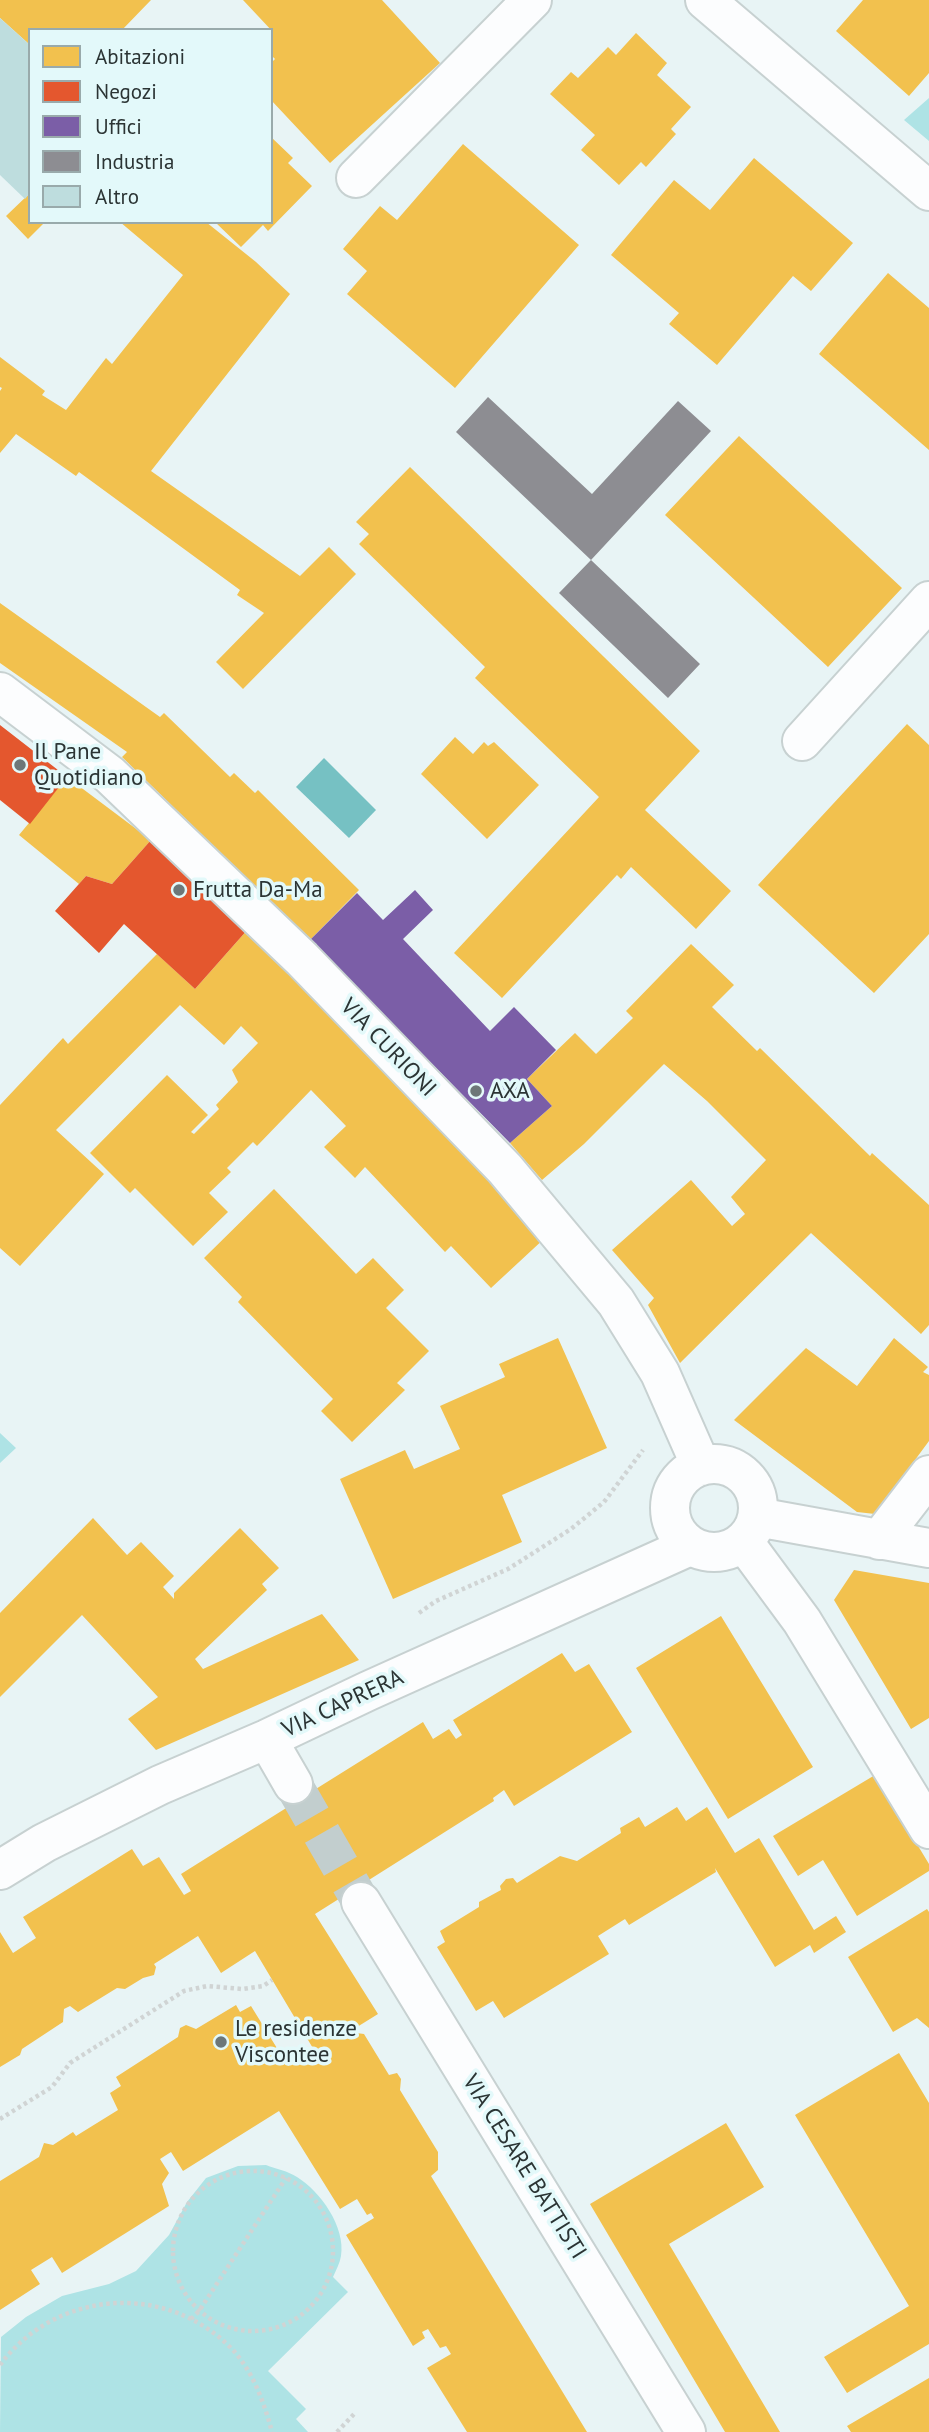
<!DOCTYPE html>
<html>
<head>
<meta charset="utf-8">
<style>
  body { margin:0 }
  #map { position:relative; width:929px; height:2432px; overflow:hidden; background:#e8f4f5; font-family:"PT Sans",sans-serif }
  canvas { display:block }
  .legend { position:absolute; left:28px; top:28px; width:245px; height:196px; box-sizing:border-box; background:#e3f9fa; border:2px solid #99aaab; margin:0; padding:9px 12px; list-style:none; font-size:21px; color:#2b3434 }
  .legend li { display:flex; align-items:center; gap:14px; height:35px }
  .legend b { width:35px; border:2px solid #99aaab }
</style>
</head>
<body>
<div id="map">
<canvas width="929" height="2432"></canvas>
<ul class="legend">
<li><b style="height:19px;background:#f2c14e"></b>Abitazioni</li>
<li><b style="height:19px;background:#e4572e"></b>Negozi</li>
<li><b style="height:19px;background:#7b5ea7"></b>Uffici</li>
<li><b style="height:19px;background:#8d8d92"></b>Industria</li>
<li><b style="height:19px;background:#beddde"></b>Altro</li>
</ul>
</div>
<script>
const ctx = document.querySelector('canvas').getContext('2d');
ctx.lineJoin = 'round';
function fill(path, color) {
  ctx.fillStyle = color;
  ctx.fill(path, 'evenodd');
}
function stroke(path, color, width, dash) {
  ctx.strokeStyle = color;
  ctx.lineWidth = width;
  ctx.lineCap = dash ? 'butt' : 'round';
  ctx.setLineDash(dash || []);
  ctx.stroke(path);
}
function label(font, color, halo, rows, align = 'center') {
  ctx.font = font + ' "PT Sans",sans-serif';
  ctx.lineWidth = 7;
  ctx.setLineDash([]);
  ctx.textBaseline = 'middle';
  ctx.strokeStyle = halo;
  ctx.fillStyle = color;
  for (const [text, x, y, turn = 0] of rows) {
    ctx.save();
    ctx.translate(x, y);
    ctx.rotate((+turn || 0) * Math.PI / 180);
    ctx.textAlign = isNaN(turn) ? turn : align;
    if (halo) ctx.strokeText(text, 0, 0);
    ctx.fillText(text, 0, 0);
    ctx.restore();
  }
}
const green = new Path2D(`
  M 929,98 L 929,141 L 904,120 Z
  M 0,1433 L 16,1448 L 0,1463 Z
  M 266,2165 C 276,2169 288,2171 297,2177 C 320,2191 346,2227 341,2256 C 340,2263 336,2270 333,2277 L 348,2292 L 268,2371 L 306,2409 L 296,2419 L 308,2432 L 0,2432 L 1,2337 L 26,2317 L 62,2296 L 109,2284 L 136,2271 L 169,2235 L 187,2202 L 206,2178 L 238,2166 Z`);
const water = new Path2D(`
  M 324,758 L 376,810 L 349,838 L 296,787 Z`);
const homes = new Path2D(`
  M 0,0 L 151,0 L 122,30 L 30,30 L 30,45 L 0,18 Z
  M 243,0 L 382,0 L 440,63 L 330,163 L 271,100 L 271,63 L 275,59 L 271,55 L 271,34 L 273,32 Z
  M 863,0 L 929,0 L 929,73 L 909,96 L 836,31 Z
  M 636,33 L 667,63 L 657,75 L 691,107 L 671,129 L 676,134 L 646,167 L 641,162 L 619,185 L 581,150 L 595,135 L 550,94 L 571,72 L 578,78 L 608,47 L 616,55 Z
  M 271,137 L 293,158 L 288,163 L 312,186 L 268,231 L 263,225 L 241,247 L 215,222 L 271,222 Z
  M 463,144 L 579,245 L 455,388 L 347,294 L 367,271 L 343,249 L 380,206 L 397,220 Z
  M 754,158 L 853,243 L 811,291 L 793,276 L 717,365 L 669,324 L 679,313 L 611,255 L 674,180 L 710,210 Z
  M 30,193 L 30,222 L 45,222 L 28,239 L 6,216 Z
  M 120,222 L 206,222 L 256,262 L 290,294 L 151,471 L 300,576 L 329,547 L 356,574 L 243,689 L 216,662 L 264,613 L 237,595 L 240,590 L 79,472 L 76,476 L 16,434 L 0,453 L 0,391 L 2,388 L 0,387 L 0,357 L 45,391 L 42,395 L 66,410 L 106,358 L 112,364 L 183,275 Z
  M 888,273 L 929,308 L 929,450 L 819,354 Z
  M 739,436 L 902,588 L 828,667 L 665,515 Z
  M 410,467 L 700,751 L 645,810 L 731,891 L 696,929 L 631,867 L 621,879 L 617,875 L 502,998 L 454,953 L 599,797 L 475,678 L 485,667 L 359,544 L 369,534 L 356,522 Z
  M 0,603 L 160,717 L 164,713 L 230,777 L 234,773 L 255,793 L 258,790 L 359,890 L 310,940 L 122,757 L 127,752 L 0,663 Z
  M 907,724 L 929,745 L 929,934 L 874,993 L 758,885 Z
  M 455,737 L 473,754 L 484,742 L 488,746 L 494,742 L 539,785 L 487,839 L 421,774 Z
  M 67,777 L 151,840 L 112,884 L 86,876 L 79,884 L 19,835 Z
  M 249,928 L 546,1237 L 491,1288 L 451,1246 L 445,1252 L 365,1167 L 355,1178 L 324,1147 L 346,1126 L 311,1090 L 257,1146 L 253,1142 L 227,1168 L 231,1172 L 209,1193 L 228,1212 L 193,1246 L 135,1188 L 130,1193 L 90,1153 L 167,1075 L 208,1115 L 191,1132 L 194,1134 L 219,1109 L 216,1105 L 238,1082 L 232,1070 L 258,1043 L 241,1026 L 224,1045 L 180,1005 L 56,1130 L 104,1174 L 20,1266 L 0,1248 L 0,1105 L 63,1038 L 68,1044 L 157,954 L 195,989 Z
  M 691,944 L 734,985 L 712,1007 L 757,1051 L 760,1048 L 870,1156 L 872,1153 L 929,1205 L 929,1325 L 921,1334 L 811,1233 L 680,1363 L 648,1305 L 654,1298 L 612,1250 L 691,1180 L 732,1226 L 745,1214 L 731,1197 L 766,1160 L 707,1101 L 664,1064 L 584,1144 L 542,1180 L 510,1143 L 552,1106 L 527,1079 L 575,1033 L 596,1054 L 633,1018 L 626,1011 Z
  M 274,1189 L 356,1274 L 373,1258 L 404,1290 L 386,1308 L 429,1351 L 397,1383 L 405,1390 L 352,1442 L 321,1411 L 333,1399 L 238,1302 L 242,1297 L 204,1258 Z
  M 558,1338 L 607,1448 L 502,1495 L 522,1542 L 393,1599 L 340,1479 L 405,1450 L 414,1469 L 460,1449 L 440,1406 L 505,1377 L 499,1364 Z
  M 894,1338 L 928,1367 L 923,1372 L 929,1375 L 929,1441 L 875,1514 L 857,1512 L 734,1420 L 806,1348 L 857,1386 Z
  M 93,1518 L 127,1555 L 141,1542 L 174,1576 L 163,1587 L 174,1599 L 174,1593 L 240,1528 L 279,1568 L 262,1584 L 267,1590 L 195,1659 L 203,1669 L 322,1614 L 359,1660 L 156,1750 L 128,1719 L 158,1697 L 82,1615 L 0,1697 L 0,1613 Z
  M 854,1570 L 929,1583 L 929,1718 L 911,1729 L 834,1600 Z
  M 721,1616 L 813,1767 L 728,1819 L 636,1668 Z
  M 562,1653 L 575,1672 L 589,1664 L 632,1732 L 514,1806 L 504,1790 L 493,1798 L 494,1801 L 315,1914 L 378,2014 L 349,2032 L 364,2034 L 389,2075 L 397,2073 L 401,2079 L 400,2090 L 438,2152 L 438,2170 L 431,2176 L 587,2432 L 467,2432 L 427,2368 L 451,2354 L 446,2346 L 440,2348 L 428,2329 L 422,2332 L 425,2338 L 413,2346 L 346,2235 L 374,2218 L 371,2213 L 367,2215 L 357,2199 L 340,2209 L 279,2111 L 183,2171 L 171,2152 L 160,2159 L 169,2173 L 162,2184 L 169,2206 L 62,2273 L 52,2257 L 31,2270 L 40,2284 L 0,2310 L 0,2181 L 39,2157 L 44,2143 L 53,2145 L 73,2132 L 76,2136 L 118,2110 L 110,2093 L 121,2086 L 116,2077 L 178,2037 L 180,2028 L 186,2025 L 196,2029 L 236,2005 L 240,2012 L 251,2006 L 288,2066 L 314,2050 L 255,1951 L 221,1973 L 198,1936 L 154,1964 L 156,1967 L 154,1975 L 143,1978 L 125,1989 L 117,1988 L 78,2012 L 70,2006 L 64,2009 L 63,2022 L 22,2049 L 20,2055 L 0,2067 L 0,1932 L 13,1953 L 36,1938 L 23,1917 L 132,1849 L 143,1866 L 159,1857 L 184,1895 L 191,1891 L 181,1874 L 291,1805 L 298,1816 L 318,1803 L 311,1792 L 423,1722 L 433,1739 L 449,1729 L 456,1739 L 462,1735 L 453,1720 Z
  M 875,1775 L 929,1864 L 929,1871 L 857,1916 L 823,1860 L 798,1876 L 773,1836 Z
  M 677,1807 L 686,1821 L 707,1807 L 735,1853 L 759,1838 L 814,1930 L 836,1916 L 846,1932 L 814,1953 L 810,1945 L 775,1967 L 715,1868 L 716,1872 L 629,1925 L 625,1919 L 598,1936 L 609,1954 L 504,2018 L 493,2001 L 476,2011 L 437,1947 L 445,1942 L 440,1931 L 479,1907 L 479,1902 L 501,1890 L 500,1886 L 506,1879 L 513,1878 L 517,1883 L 560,1856 L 577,1861 L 621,1833 L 620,1828 L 639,1817 L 645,1827 Z
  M 927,1909 L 929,1912 L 929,2028 L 917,2018 L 893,2032 L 848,1957 Z
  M 899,2053 L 929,2103 L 929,2344 L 847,2393 L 824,2357 L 909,2306 L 795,2115 Z
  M 726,2123 L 764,2187 L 669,2244 L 780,2432 L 725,2432 L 590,2204 Z
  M 929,2378 L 929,2432 L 851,2432 L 847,2426 Z`);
const shops = new Path2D(`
  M 0,725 L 67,777 L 30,824 L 0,800 Z
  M 151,840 L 249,928 L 195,989 L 124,924 L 99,953 L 55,911 L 86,876 L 112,884 Z`);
const offices = new Path2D(`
  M 415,890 L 433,910 L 403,939 L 490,1031 L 514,1007 L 556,1050 L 527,1079 L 552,1106 L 510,1143 L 310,940 L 357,893 L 383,920 Z`);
const industry = new Path2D(`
  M 488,397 L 592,494 L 678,401 L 711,431 L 591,560 L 456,432 Z
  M 591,560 L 700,664 L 668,698 L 559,593 Z`);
const building = new Path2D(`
  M 0,18 L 30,45 L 30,193 L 25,199 L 0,175 Z`);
const minorTunnel = new Path2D(`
  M 293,1784 L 361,1902`);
const path = new Path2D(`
  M 419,1613 L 436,1601 L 508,1569 L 571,1529 L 604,1502 L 643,1450
  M 0,2119 L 52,2087 L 70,2063 L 184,1991 L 207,1986 L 242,1989 L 263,1986 L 272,1980
  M173 2251a80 80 0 1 1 160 0a80 80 0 1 1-160 0Z
  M 191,2319 L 199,2311 L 286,2178
  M 0,2365 C 55,2291 163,2281 230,2347 C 252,2369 264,2402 272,2432
  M 337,2432 L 356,2412`);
const minor = new Path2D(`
  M 705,0 L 929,191
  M 356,178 L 532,0
  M 0,692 L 110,775 L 302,959 L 505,1169 L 616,1302 L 660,1373 L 701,1466
  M 802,741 L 929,601
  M670 1508a44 44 0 1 1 88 0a44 44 0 1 1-88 0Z
  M 757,1517 L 929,1548
  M 879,1540 L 929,1475
  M 743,1541 L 802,1621 L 929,1829
  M 267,1739 L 293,1784
  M 0,1870 L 44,1843 L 160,1785 L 267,1739 L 368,1691 L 690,1546
  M 361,1902 L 686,2432`);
const markers = [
  [20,765,7,"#6d7778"],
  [179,890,7,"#6d7778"],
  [476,1091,7,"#6d7778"],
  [221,2042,7,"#6d7778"]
];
const poiNames = [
  ["Il Pane",34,752],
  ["Quotidiano",34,778],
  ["Frutta Da-Ma",193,890],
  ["AXA",490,1091],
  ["Le residenze",235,2029],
  ["Viscontee",235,2055]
];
const streetNames = [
  ["VIA CURIONI",388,1048,46],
  ["VIA CAPRERA",343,1704,-25],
  ["VIA CESARE BATTISTI",524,2167,58]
];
fill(green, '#aee3e5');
fill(water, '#76c1c3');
fill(homes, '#f2c14e');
fill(shops, '#e4572e');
fill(offices, '#7b5ea7');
fill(industry, '#8d8d92');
fill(building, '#beddde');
stroke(minorTunnel, '#c2cece', 38, [38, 19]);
stroke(minor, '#c7d1d1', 42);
stroke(path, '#d0d4d4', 4.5, [3.5, 3.5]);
stroke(minor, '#fcfdfe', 38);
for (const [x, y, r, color] of markers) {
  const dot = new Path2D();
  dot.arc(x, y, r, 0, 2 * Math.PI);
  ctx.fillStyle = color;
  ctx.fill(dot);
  stroke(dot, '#e3f9fa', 2.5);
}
label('23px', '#2b3434', '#e3f9fa', poiNames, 'left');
label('23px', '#2b3434', '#e3f9fa', streetNames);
</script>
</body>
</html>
